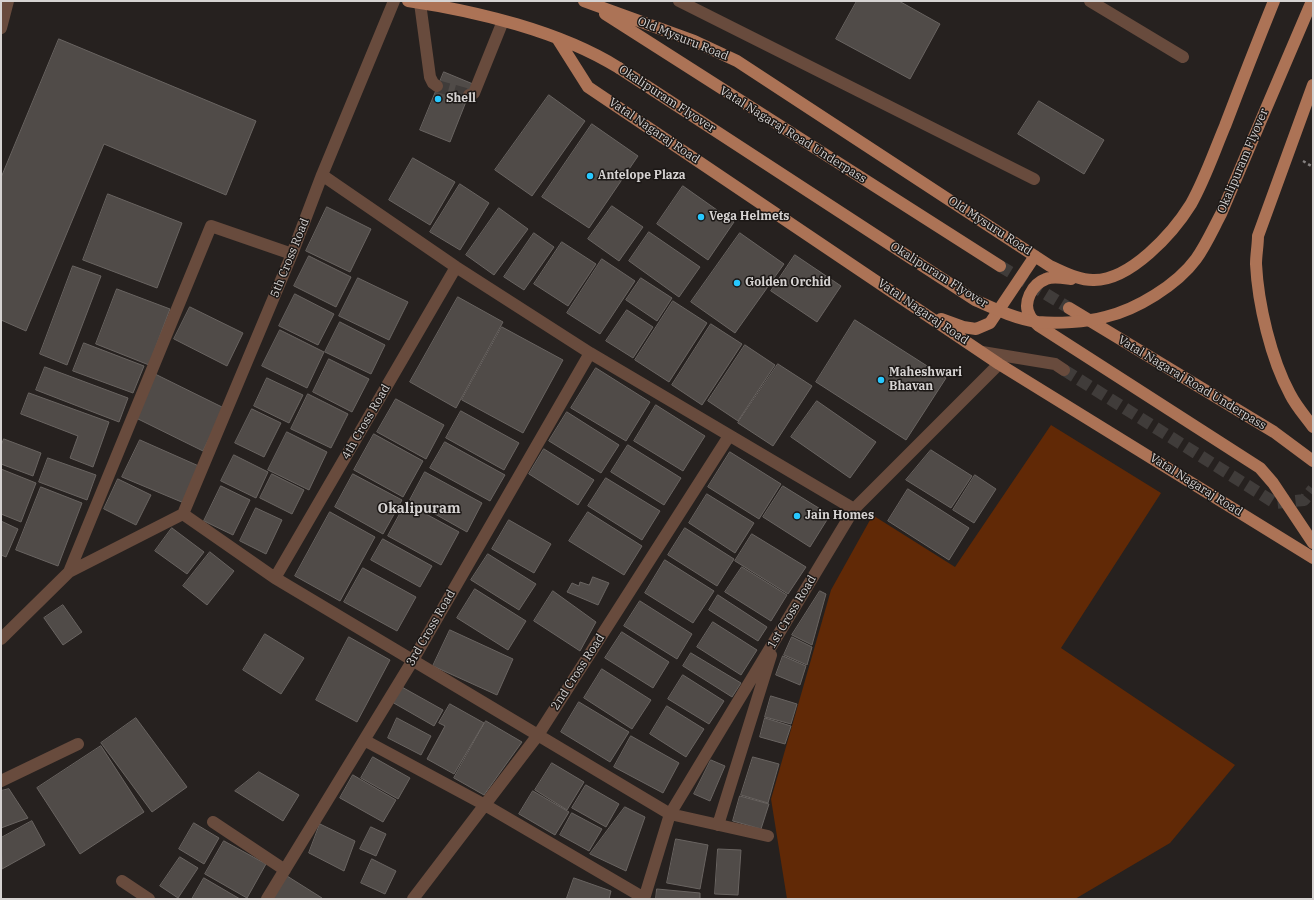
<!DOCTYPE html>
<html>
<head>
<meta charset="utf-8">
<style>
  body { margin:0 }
  #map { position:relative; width:1314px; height:900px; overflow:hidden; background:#26211f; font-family:"IBM Plex Serif",serif }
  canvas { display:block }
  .frame { position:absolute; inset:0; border:2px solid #d6d3d2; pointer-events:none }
</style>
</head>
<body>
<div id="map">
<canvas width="1314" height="900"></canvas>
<div class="frame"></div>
</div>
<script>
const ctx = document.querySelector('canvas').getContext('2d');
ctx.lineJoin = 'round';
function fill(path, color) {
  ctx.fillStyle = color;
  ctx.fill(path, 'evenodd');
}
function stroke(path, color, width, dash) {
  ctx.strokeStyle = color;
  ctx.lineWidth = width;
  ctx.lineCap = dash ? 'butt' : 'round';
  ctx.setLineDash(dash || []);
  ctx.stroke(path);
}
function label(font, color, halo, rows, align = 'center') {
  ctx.font = font + ' "IBM Plex Serif",serif';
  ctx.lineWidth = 3;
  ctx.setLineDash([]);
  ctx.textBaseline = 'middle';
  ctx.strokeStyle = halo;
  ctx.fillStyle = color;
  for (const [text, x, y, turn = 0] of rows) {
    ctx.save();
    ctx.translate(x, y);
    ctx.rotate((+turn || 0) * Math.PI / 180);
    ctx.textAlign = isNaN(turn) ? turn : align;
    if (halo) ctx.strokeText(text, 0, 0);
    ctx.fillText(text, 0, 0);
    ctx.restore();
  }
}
const green = new Path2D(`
  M 1051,425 L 1161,493 L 1061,648 L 1235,765 L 1170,843 L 1075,899 L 787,899 L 771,799 L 831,590 L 870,520 L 874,516 L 955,567 Z`);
const building = new Path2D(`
  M 857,1 L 899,1 L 940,24 L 910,79 L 836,39 Z
  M 59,39 L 256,121 L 226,195 L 104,144 L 26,331 L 1,320 L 1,178 Z
  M 444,72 L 473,84 L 450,142 L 420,130 Z
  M 549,95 L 585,121 L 532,196 L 495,170 Z
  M 1039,101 L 1104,140 L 1084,174 L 1018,134 Z
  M 592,124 L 638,156 L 589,228 L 542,197 Z
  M 413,158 L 455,182 L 430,225 L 389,200 Z
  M 460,184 L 489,203 L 460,250 L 430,232 Z
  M 683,186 L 734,222 L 708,260 L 657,224 Z
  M 108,194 L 182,223 L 157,288 L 83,260 Z
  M 612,206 L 643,227 L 619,261 L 588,239 Z
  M 327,207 L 371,229 L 350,272 L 306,251 Z
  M 499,208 L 528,229 L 494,275 L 466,255 Z
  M 649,232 L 700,267 L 679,297 L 629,261 Z
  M 534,233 L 554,247 L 524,290 L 504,277 Z
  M 740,233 L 784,264 L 735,333 L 691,302 Z
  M 562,242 L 596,264 L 568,306 L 534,284 Z
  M 795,255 L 841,286 L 817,322 L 771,291 Z
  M 309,256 L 351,277 L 336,307 L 294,286 Z
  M 602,259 L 635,281 L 600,334 L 567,313 Z
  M 73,266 L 101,276 L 67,365 L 40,354 Z
  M 358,278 L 408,302 L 389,340 L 339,316 Z
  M 641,278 L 672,298 L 657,321 L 626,300 Z
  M 117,289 L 170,309 L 149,365 L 96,344 Z
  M 295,294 L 334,314 L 318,345 L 279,326 Z
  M 458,297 L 503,322 L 456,408 L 410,382 Z
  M 673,301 L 707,323 L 669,382 L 635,360 Z
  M 190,307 L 243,333 L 227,366 L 174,339 Z
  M 627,310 L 653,327 L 633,358 L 606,341 Z
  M 855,320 L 946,378 L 906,440 L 816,382 Z
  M 340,322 L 385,345 L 371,374 L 325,352 Z
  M 711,324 L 742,344 L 702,405 L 672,385 Z
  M 502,327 L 563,360 L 523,433 L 462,400 Z
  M 280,330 L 324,352 L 307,388 L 262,366 Z
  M 84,343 L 144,366 L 133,393 L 73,371 Z
  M 745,345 L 775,365 L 738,421 L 708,401 Z
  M 329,359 L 369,379 L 352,412 L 313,392 Z
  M 778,364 L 812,386 L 773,446 L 738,423 Z
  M 45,367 L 128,398 L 119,422 L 36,390 Z
  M 596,368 L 650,402 L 626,441 L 571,408 Z
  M 155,374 L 224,408 L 203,451 L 134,417 Z
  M 267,378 L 303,395 L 289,423 L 254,406 Z
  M 29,393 L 109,422 L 93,467 L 70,458 L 78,436 L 21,414 Z
  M 308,394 L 348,414 L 331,448 L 291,429 Z
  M 396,399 L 444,425 L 426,459 L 377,432 Z
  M 817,401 L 876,442 L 850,478 L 791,437 Z
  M 656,405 L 705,436 L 683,471 L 634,441 Z
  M 252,409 L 281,423 L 264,457 L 235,443 Z
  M 461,411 L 519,443 L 504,470 L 446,438 Z
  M 567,412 L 619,445 L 601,473 L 549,441 Z
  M 287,432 L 327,452 L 309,490 L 268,470 Z
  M 374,434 L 423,461 L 403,497 L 354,470 Z
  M 4,439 L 41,453 L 33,476 L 1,464 L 1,446 Z
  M 140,440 L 201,467 L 184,503 L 122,477 Z
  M 445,442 L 505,475 L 490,501 L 430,468 Z
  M 628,445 L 681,478 L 664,505 L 611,472 Z
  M 544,449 L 594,480 L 578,505 L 529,474 Z
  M 931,450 L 972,476 L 951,508 L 906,480 Z
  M 730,452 L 781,484 L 759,519 L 708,487 Z
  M 234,455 L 268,472 L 256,498 L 221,481 Z
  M 48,458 L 96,475 L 87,500 L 39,482 Z
  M 1,469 L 36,483 L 21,522 L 1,514 Z
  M 425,472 L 482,503 L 467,532 L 410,500 Z
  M 272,474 L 304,490 L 292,514 L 260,498 Z
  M 353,474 L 402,500 L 383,534 L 335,507 Z
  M 975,475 L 996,489 L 974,523 L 953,510 Z
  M 606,478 L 660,511 L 642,540 L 588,506 Z
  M 118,479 L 151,495 L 136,525 L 104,509 Z
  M 221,486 L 250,500 L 233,535 L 204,521 Z
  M 783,486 L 830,515 L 810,547 L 763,517 Z
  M 41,487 L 82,503 L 58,566 L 16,550 Z
  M 908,489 L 969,528 L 949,560 L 888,521 Z
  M 707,494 L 754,523 L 735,553 L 689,523 Z
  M 406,503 L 459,532 L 441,565 L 388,536 Z
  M 256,508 L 282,520 L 266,554 L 240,541 Z
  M 330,512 L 375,537 L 340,601 L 295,576 Z
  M 588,512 L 642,546 L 624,575 L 569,541 Z
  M 509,520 L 551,544 L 534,573 L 492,549 Z
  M 1,521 L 18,529 L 6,557 L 1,555 Z
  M 172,528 L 204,552 L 187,574 L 155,551 Z
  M 685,528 L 734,559 L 717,586 L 668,555 Z
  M 752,534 L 806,567 L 788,594 L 735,561 Z
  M 383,539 L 432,566 L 420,587 L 371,560 Z
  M 210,552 L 234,571 L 207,605 L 183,586 Z
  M 488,554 L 536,584 L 519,610 L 471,580 Z
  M 665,560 L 714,591 L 693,623 L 645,593 Z
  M 742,567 L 787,595 L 771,621 L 725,592 Z
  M 363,568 L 416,597 L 397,631 L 344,602 Z
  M 593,577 L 609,583 L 598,605 L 567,592 L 572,583 L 579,586 L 580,582 L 589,585 Z
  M 475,589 L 526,621 L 508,650 L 457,618 Z
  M 553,591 L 596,622 L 580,651 L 534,621 Z
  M 820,591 L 826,594 L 812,645 L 792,635 Z
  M 718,595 L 767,627 L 758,641 L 709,610 Z
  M 640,601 L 692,634 L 677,659 L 624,626 Z
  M 63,605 L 82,632 L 63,645 L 44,618 Z
  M 713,622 L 757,650 L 741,675 L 697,647 Z
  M 450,630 L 513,659 L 497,695 L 433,666 Z
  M 622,632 L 669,662 L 653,688 L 605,658 Z
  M 265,634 L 304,658 L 281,694 L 243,670 Z
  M 349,637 L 390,660 L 357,722 L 316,700 Z
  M 792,637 L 812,647 L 807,665 L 784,655 Z
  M 691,653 L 741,683 L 732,697 L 683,666 Z
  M 783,656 L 806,666 L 800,685 L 776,675 Z
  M 602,669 L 651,700 L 632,729 L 584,698 Z
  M 683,675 L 724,701 L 709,724 L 668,699 Z
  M 400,686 L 443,710 L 434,726 L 392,702 Z
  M 771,696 L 797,704 L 791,724 L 765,717 Z
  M 579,702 L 629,732 L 610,762 L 561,732 Z
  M 450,704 L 484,723 L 454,774 L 427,759 L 445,726 L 439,723 Z
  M 667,706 L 704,729 L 686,757 L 650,734 Z
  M 136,718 L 187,787 L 152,812 L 101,743 Z
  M 397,718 L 431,736 L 421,755 L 388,738 Z
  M 765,718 L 791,726 L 785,744 L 760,737 Z
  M 486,721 L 522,742 L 484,795 L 454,778 Z
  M 631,736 L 679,763 L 663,793 L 614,767 Z
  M 101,746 L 144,812 L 80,854 L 37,788 Z
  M 373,757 L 410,778 L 398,799 L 361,778 Z
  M 753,757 L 779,764 L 768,803 L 741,795 Z
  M 711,760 L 725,766 L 710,801 L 694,794 Z
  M 552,763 L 584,782 L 567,810 L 535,790 Z
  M 259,772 L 299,795 L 283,821 L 235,791 Z
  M 353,775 L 396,800 L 383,822 L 340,798 Z
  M 586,785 L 619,804 L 606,827 L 572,808 Z
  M 9,789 L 28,818 L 1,828 L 1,791 Z
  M 533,791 L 569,812 L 555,835 L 519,814 Z
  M 740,796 L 769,804 L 761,829 L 733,821 Z
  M 625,807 L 645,817 L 626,871 L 590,854 Z
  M 572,813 L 602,829 L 589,851 L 560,835 Z
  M 32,821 L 45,845 L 2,869 L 1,838 Z
  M 194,823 L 219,838 L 204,864 L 179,849 Z
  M 320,824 L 355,841 L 344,871 L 309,853 Z
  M 371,827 L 386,834 L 376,856 L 360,849 Z
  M 676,839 L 708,845 L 700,889 L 667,883 Z
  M 224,841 L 266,864 L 247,898 L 205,874 Z
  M 718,849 L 741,850 L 738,895 L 715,894 Z
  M 180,857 L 198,868 L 178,898 L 160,886 Z
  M 372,859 L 396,871 L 385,894 L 361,883 Z
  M 287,876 L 322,898 L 321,899 L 273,899 Z
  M 204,878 L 240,899 L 192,899 Z
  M 574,878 L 611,891 L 609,899 L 570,899 L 567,898 Z
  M 657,889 L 700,893 L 700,899 L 656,899 Z`);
const minorTunnel = new Path2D(`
  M 437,86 L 469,95
  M 1064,370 L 1275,503 L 1304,500 L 1313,489`);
const majorTunnel = new Path2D(`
  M 1000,266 L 1069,308`);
const path = new Path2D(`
  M 1303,161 L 1313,167`);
const minor = new Path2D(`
  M 679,1 L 1034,179
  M 1090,1 L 1183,57
  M 420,3 L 430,77 L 433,83 L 437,86
  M 1,28 L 8,1
  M 469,95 L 471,95 L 474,93 L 503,21
  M 322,175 L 456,267 L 590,353 L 854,509
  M 982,352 L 1055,364 L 1064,370
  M 183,514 L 275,578 L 670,814 L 768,836
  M 183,514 L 292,254 L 322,175 L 394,1
  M 69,572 L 211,226 L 292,254
  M 275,578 L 456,267
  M 1,639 L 69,572 L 183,514
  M 364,740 L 485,805 L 644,898
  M 1,781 L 78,744
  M 213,822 L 285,870
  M 718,825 L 771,655
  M 122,881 L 149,899
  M 267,899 L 413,660 L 590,353
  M 413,899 L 538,735 L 729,436
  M 644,899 L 670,814 L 854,509 L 999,364`);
const major = new Path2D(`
  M 408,1 C 476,11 560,31 619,68
  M 584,1 L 694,41 L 737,61 L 1050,266 C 1064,272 1078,280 1093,280 C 1130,281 1173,233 1191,204 C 1205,179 1214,152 1225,126 C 1241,84 1257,43 1274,1
  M 605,14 L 1000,266
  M 557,38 L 588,87 L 999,364 L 1313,558
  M 1313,85 L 1258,236 C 1258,245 1256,255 1256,264 C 1258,304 1271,359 1290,394 C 1296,406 1305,416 1313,427
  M 1071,279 C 1063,278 1053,276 1046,279 C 1032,284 1022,303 1030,316 C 1032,320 1036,323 1039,326 L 1260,468 L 1273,483 L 1313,543
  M 1069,308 L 1274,432 L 1313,461
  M 941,319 L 963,327 L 976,329 L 990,323 L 1035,256`);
const majorBridge = new Path2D(`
  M 619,68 L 975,300 C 995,309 1016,319 1038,322 C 1057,324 1086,322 1105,317 C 1136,310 1177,285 1196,259 C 1206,245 1213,229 1221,214 L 1312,1`);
const markers = [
  [438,99,4,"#27c8ff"],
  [590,176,4,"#27c8ff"],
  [701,217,4,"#27c8ff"],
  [737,283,4,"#27c8ff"],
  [881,380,4,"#27c8ff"],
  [797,516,4,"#27c8ff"]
];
const streetNames = [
  ["Old Mysuru Road",683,39,22],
  ["Okalipuram Flyover",667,99,33],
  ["Vatal Nagaraj Road",654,131,34],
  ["Vatal Nagaraj Road Underpass",793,135,32],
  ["Okalipuram Flyover",1243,161,-67],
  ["Old Mysuru Road",990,226,33],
  ["5th Cross Road",290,258,-68],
  ["Okalipuram Flyover",939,275,32],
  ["Vatal Nagaraj Road",923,312,34],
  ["Vatal Nagaraj Road Underpass",1192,383,31],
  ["4th Cross Road",366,422,-60],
  ["Vatal Nagaraj Road",1196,485,32],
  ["1st Cross Road",792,612,-59],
  ["3rd Cross Road",431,628,-60],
  ["2nd Cross Road",578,672,-57]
];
const poiNames = [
  ["Shell",446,99],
  ["Antelope Plaza",598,176],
  ["Vega Helmets",709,217],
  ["Golden Orchid",745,283],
  ["Maheshwari",889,373],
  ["Bhavan",889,387],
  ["Jain Homes",805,516]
];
const quarterNames = [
  ["Okalipuram",419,509]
];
fill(green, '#612906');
fill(building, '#504b48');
stroke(building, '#696461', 1);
stroke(minorTunnel, '#403c3a', 12, [12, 6]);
stroke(majorTunnel, '#403c3a', 12, [12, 6]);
stroke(path, '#868281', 2.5, [3, 3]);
stroke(minor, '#684b3d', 12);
stroke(major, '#ac7356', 12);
stroke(majorBridge, '#ac7356', 12);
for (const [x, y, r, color] of markers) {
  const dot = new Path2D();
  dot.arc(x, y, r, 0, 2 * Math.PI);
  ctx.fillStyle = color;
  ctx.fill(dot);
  stroke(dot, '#1c1816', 1.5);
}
label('12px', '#d6d3d2', '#1c1816', streetNames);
label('bold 12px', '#d6d3d2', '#1c1816', poiNames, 'left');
label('bold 14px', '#d6d3d2', '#1c1816', quarterNames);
</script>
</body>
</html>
